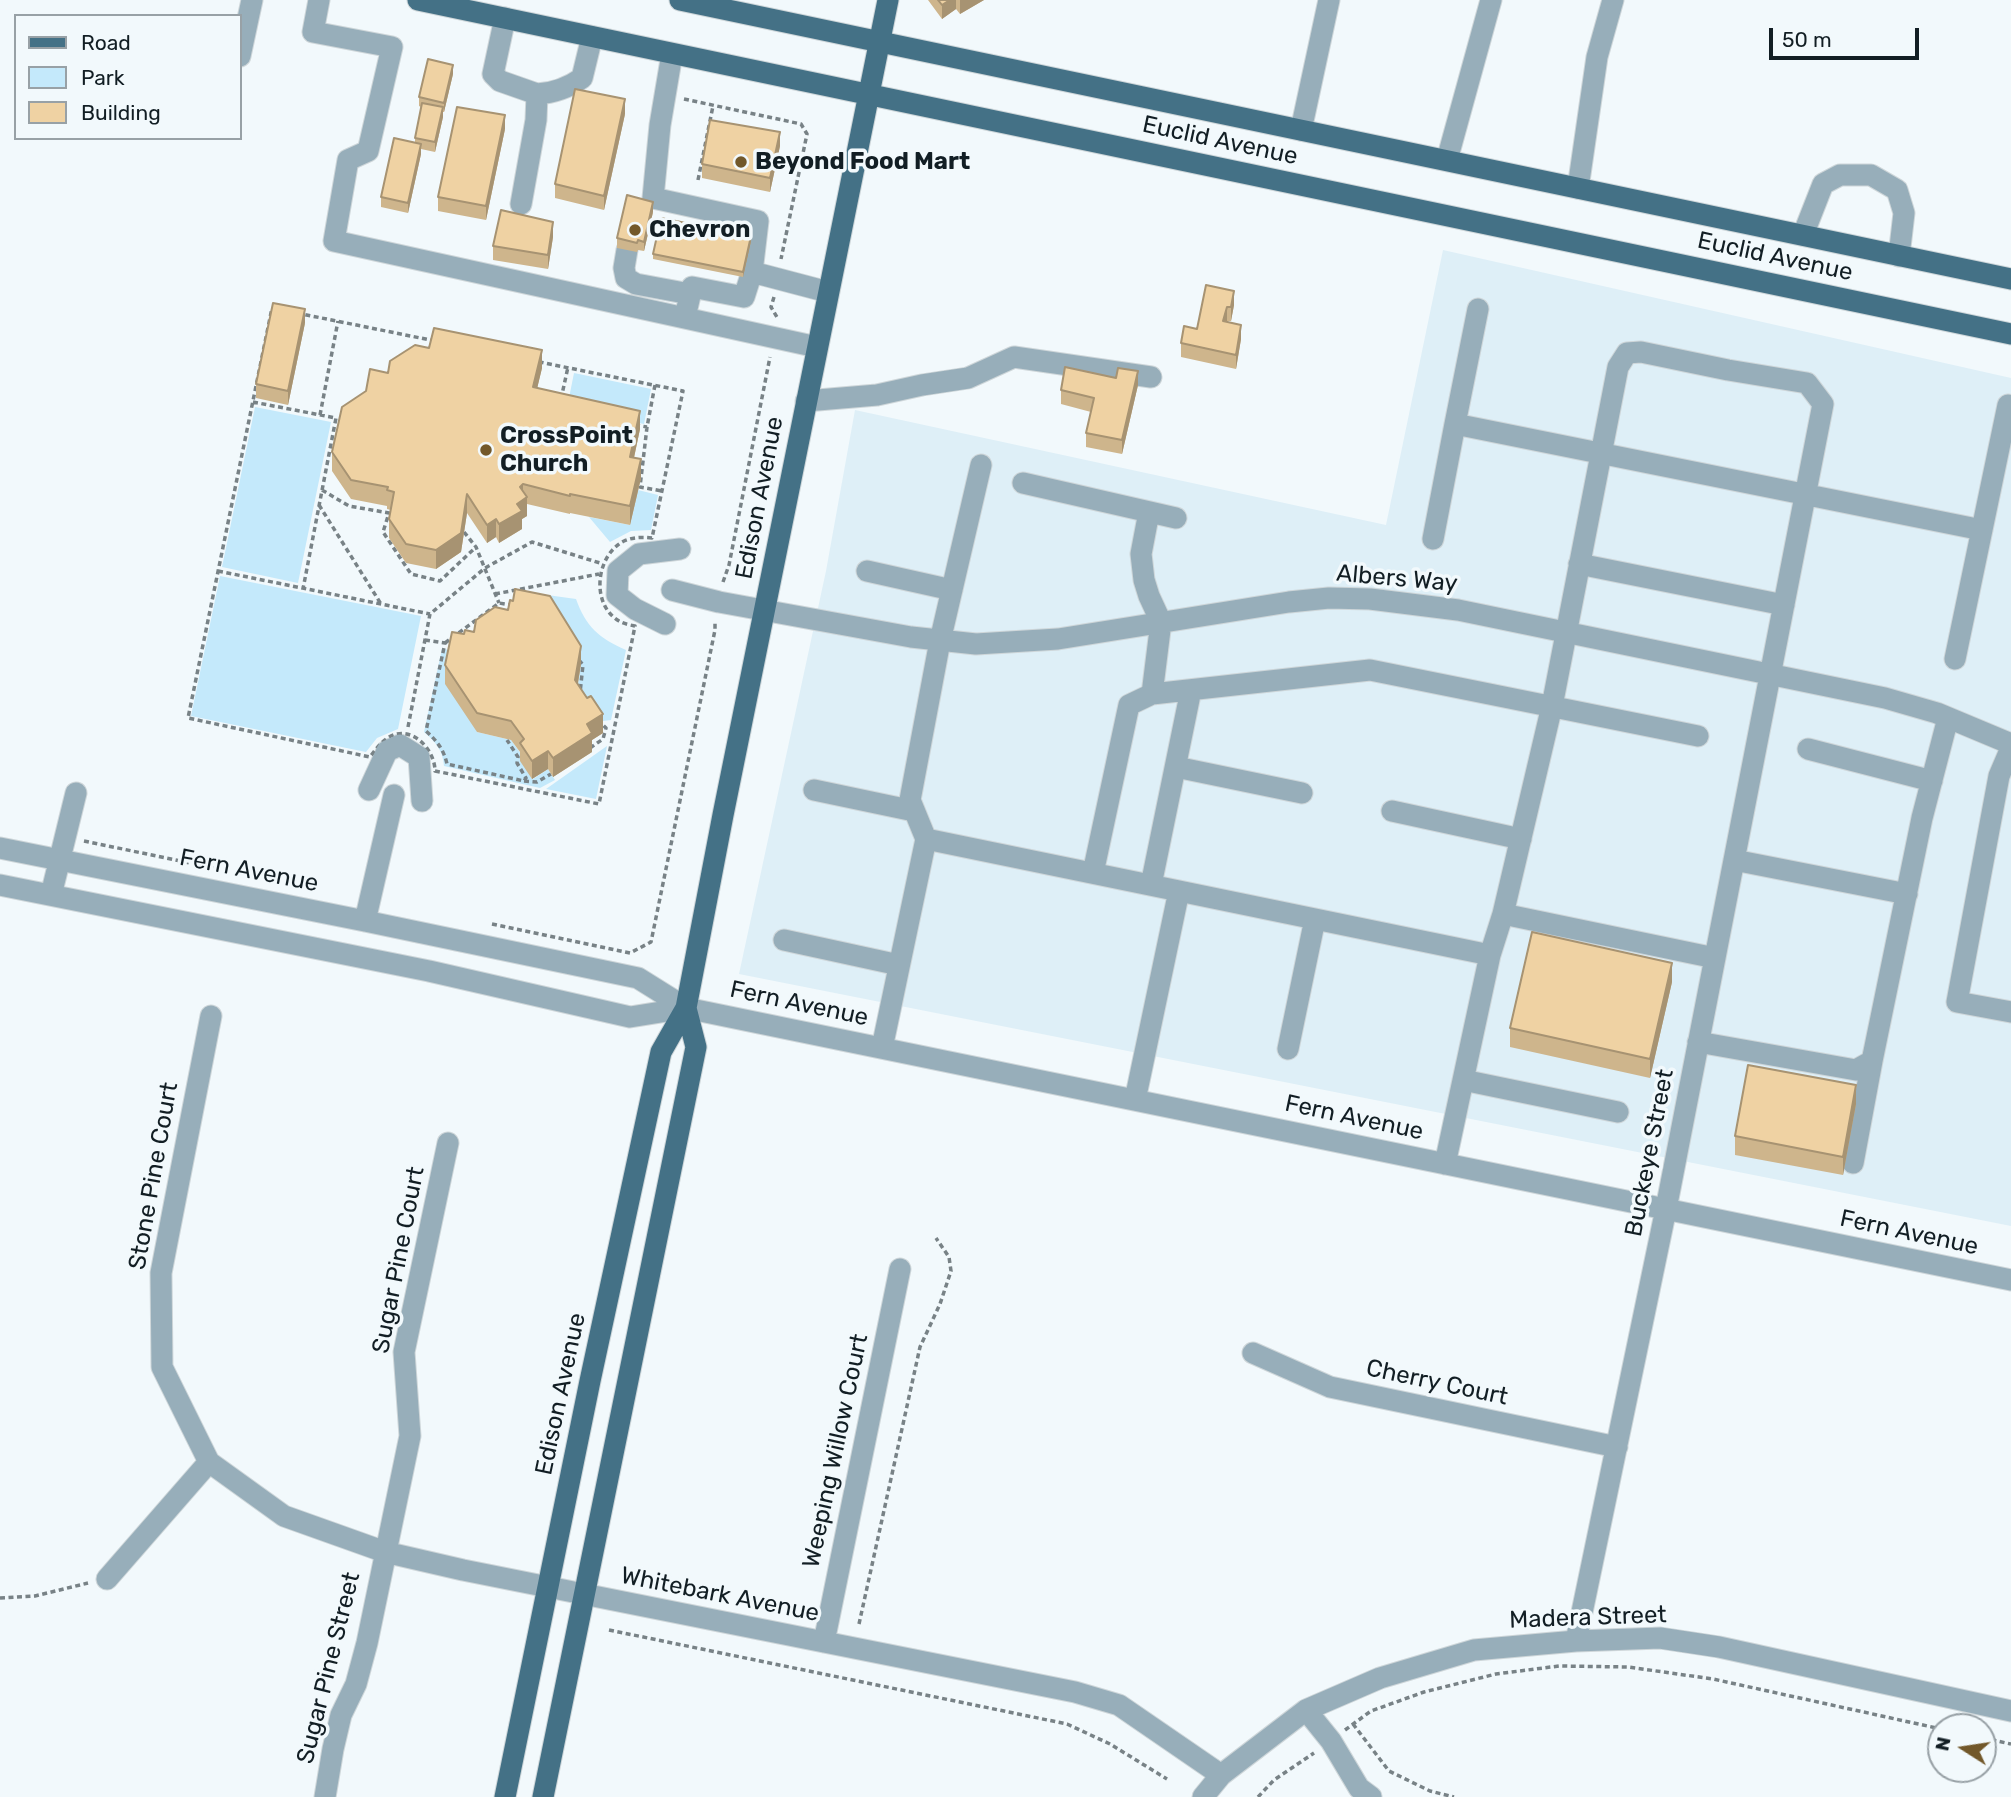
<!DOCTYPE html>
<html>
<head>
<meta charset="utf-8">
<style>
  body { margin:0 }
  #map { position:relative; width:2011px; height:1797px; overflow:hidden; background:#f2f9fc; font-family:Rubik,sans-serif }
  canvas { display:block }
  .legend { position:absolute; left:14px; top:14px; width:228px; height:126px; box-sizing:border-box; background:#f2f9fc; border:2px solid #98a1a6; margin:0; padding:9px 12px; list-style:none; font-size:21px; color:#121e24 }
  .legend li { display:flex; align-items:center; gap:14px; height:35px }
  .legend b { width:35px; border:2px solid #98a1a6 }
  .north { position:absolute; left:1927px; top:1713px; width:70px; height:70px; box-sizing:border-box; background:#f2f9fc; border:2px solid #98a1a6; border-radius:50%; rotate:282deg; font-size:19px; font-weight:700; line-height:28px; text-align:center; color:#121e24 }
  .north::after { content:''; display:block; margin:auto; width:24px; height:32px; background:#72582a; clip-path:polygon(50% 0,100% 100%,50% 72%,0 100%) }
  .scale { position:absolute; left:1769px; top:28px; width:150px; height:32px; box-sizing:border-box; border:4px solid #121e24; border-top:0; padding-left:9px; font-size:21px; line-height:24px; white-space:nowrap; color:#121e24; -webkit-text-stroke:5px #f2f9fc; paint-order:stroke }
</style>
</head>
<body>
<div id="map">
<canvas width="2011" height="1797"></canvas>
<ul class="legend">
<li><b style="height:9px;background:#447186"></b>Road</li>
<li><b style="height:19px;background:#c4e9fb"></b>Park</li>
<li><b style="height:19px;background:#efd2a3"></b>Building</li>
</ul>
<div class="north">N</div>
<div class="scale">50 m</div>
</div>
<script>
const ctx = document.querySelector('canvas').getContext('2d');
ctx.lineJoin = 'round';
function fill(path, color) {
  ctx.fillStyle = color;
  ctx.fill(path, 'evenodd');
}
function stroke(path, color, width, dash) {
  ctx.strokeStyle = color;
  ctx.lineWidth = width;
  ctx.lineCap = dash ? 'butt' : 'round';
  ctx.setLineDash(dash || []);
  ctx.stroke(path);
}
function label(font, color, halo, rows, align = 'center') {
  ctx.font = font + ' Rubik,sans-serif';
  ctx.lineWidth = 7;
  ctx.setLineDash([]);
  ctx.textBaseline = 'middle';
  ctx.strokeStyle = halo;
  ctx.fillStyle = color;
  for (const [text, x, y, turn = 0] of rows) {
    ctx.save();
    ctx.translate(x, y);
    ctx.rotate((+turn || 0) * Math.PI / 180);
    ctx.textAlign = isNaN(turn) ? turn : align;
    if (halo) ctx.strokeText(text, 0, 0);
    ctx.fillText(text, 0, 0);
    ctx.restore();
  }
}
const built = new Path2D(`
  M 1443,250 L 2011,378 L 2011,1226 L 739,974 L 826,571 L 855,410 L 1386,525 Z`);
const green = new Path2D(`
  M 574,373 L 651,389 L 644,424 L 567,408 Z
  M 255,407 L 331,422 L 298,583 L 222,567 Z
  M 638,490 L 658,495 L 651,530 L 631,531 L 610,542 L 589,517 L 630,525 Z
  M 220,576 L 421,616 L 398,729 L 377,738 L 366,752 L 191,716 Z
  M 533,593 L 576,599 C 586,627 599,638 626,650 L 611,720 L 603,721 L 516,604 Z
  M 442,649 L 452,650 L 477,732 L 511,740 L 524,758 L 533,779 L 548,769 L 555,780 L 540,788 L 444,766 C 443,751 436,742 424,732 Z
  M 607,746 L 596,799 L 546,789 Z`);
const path = new Path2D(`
  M 684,99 L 801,124 L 807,134 L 781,259
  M 698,180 L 713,106
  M 774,297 L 771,307 L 778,319
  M 272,308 L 683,391 L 652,538 C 643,537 633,537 624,541 C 596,555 590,604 619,621 C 624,624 630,625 635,626 L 599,804 L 435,771 C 435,750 412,724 389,737 C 381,742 376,749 370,757 L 188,718 Z
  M 655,385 L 647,427 L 640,487 L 662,491
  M 561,399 L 568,367
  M 253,402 L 336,418 L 303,589
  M 320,415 L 338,321
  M 635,425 L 647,427
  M 322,490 L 349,506 L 389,513 L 383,532 L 411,574 L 440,581 L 476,547
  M 319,505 L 381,604
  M 464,532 L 476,547 L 499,603
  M 218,571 L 430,614
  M 723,582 L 729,565 L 770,357
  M 495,594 L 599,574
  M 425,640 L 445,643 L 426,731 C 437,741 444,750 447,764 L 524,781 L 526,778 L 517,763 L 518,757 L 507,740
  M 445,643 L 499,603 L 511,605
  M 579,660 L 583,665 L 580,693
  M 408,727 L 430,614 L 485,568 L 532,542 L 600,563
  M 590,748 L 603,739 L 606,728 L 602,724
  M 524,781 L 537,782 L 551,774
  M 84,841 L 224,870
  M 492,924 L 630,953 L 651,942 L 715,630 L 715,621
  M 0,1598 L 35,1596 L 88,1583
  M 859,1624 L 920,1347 L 940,1304 L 951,1271 L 949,1257 L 936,1238
  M 609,1630 L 1067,1724 L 1110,1744 L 1167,1779
  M 1353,1724 L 1389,1771 L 1430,1791 L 1454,1797
  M 1345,1730 L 1371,1711 L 1424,1692 L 1496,1674 L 1559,1666 L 1628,1667 L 1713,1679 L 1941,1729
  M 1983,1738 L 2011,1744
  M 1258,1797 L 1274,1780 L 1314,1753`);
const minor = new Path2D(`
  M 319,0 L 313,32 L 392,47 L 368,151 L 348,160 L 334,241 L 817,347
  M 505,18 L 493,74 L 500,81 L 537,94 L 536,120 L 521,204
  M 672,54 L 660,125 L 653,198 L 758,221 L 752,272 L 828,292
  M 240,56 L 252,0
  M 537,94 C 555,93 568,88 582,78 L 592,37
  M 1301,130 L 1329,0
  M 1447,160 L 1491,0
  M 1578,188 L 1597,57 L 1613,0
  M 1803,235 L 1823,184 L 1840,175 L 1871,175 L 1897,190 L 1904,213 L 1899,256
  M 627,250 L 624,268 L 626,278 L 636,284 L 690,294
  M 685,317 L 692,287 L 744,297 L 752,272
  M 806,401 L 877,395 L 922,385 L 968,378 L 1014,357 L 1151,377
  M 1455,424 L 1478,309
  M 1023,483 L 1176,518
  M 1149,512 L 1141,554 L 1144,580 L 1149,596 L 1161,622 L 1152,694
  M 1433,539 L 1455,424 L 1982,530
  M 1579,564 L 1784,605
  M 867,571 L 952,590
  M 672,590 L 719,602 L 911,637 L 976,644 L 1058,639 L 1289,602 L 1329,598 L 1370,599 L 1458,610 L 1885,698 L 1937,713 L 2011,744
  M 665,624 L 635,609 L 617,595 L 618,571 L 639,554 L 680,549
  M 1955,659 L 2008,405
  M 2011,748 L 1999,776 L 1957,1002 L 2011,1012
  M 1808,749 L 1932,781
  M 1176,767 L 1302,793
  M 369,790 L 387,751 L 400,745 L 419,757 L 422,801
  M 814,790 L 914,811
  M 1392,811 L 1521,839
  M 926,839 L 910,800 L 940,641 L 981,465
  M 0,848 L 365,921 L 638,978 L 686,1008 L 2011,1280
  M 1734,860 L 1907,894
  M 1093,873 L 1129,705 L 1152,694 L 1370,670 L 1698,736
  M 0,885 L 429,971 L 630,1017 L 686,1008
  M 1151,885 L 1191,690
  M 1179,891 L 1490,955 L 1503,914 L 1715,958
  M 51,895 L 76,793
  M 1503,914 L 1552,706 L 1618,367 L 1627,353 L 1641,352 L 1728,370 L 1807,383 L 1823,404 L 1666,1209 L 1576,1641
  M 365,921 L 394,795
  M 784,940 L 899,965
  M 211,1016 L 161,1273 L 162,1367 L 209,1462 L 284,1516 L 385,1552 L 463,1570 L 1075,1692 L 1119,1705 L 1221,1775
  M 1698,1042 L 1856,1070 L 1872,1061 L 1922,818 L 1948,718
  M 882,1048 L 926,839 L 1179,891 L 1135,1100
  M 1288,1049 L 1315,919
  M 1463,1080 L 1618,1112
  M 1853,1163 L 1872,1061
  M 1445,1164 L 1490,955
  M 1253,1353 L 1330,1387 L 1617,1447
  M 107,1579 L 209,1462
  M 824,1642 L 900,1269
  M 1306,1710 L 1331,1741 L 1359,1788 L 1371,1797
  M 325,1797 L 333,1749 L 341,1715 L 356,1684 L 367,1643 L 410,1436 L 404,1352 L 448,1143
  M 1203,1797 L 1221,1775 L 1306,1710 L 1380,1678 L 1474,1650 L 1576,1641 L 1660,1638 L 1719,1647 L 2011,1711`);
const major = new Path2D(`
  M 418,0 L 2011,334
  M 680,0 L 2011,279
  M 505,1797 L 590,1381 L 661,1052 L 686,1008 L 723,815 L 888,0
  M 543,1797 L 696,1047 L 686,1008`);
const wall = new Path2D(`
  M 928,0 L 984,0 L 960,14 L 956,9 L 942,19 Z
  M 453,74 L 444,112 L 443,112 L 443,117 L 435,152 L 421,149 L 421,154 L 408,213 L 381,207 L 381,197 L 415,143 L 415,138 L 421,107 L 419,106 L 419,97 Z
  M 625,114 L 604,210 L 555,198 L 555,184 Z
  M 505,129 L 486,220 L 438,211 L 438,197 Z
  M 780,146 L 770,192 L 702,178 L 702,164 Z
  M 653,212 L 644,251 L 638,250 L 637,252 L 617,248 L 617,238 Z
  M 553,237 L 548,269 L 493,260 L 493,246 Z
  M 751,241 L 743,277 L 653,259 L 653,254 Z
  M 1206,285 L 1234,305 L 1231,321 L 1226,321 L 1241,339 L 1236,369 L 1181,357 L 1181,343 L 1197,329 Z
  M 305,323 L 288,405 L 256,398 L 256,384 Z
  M 429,348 L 542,368 L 537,388 L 640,429 L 634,458 L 641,478 L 630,525 L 570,513 L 570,514 L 527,504 L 527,516 L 522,519 L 522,529 L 499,543 L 496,537 L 487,543 L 467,513 L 461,552 L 436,569 L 406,563 L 389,538 L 389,519 L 391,510 L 387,509 L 387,506 L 351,499 L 332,471 L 332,452 L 366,391 L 388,373 Z
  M 1138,385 L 1122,454 L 1086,447 L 1086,433 L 1091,412 L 1061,404 L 1061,390 Z
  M 581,664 L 578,684 L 603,733 L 592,740 L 592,752 L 553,777 L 548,769 L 532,779 L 520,761 L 520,752 L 511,740 L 477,732 L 445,684 L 445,665 Z
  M 1672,982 L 1650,1078 L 1510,1047 L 1510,1028 Z
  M 1856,1104 L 1843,1175 L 1735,1155 L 1735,1136 Z`);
const shadedWall = new Path2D(`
  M 950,0 L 956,0 L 956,9 L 942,19 L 942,5 Z
  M 960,0 L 984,0 L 960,14 Z
  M 453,65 L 453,74 L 444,112 L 444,103 Z
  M 625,99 L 625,114 L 604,210 L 604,196 Z
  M 443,107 L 443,117 L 435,152 L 435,142 Z
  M 505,115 L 505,129 L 486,220 L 486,206 Z
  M 780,132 L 780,146 L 770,192 L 770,178 Z
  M 421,144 L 421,154 L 408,213 L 408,203 Z
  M 653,202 L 653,212 L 644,251 L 644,242 Z
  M 553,222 L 553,237 L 548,269 L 548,255 Z
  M 751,236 L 751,241 L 743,277 L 743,272 Z
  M 1234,291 L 1234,305 L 1231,321 L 1231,307 Z
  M 1227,307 L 1227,321 L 1223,335 L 1223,321 Z
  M 305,309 L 305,323 L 288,405 L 288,391 Z
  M 1241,325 L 1241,339 L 1236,369 L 1236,355 Z
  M 542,350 L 542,368 L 533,406 L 533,387 Z
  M 1138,371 L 1138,385 L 1122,454 L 1122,440 Z
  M 640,411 L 640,429 L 630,476 L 630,457 Z
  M 641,459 L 641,478 L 630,525 L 630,506 Z
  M 523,484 L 523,500 L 527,497 L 527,516 L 522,519 L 522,529 L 499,543 L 499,524 L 517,504 L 520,487 Z
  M 467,494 L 467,513 L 461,552 L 436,569 L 436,550 Z
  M 496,519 L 496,537 L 487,543 L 487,525 Z
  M 581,646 L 581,664 L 575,699 L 575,680 Z
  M 603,714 L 603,733 L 592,740 L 592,752 L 553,777 L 553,758 L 587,724 Z
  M 548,751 L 548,769 L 532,779 L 532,761 Z
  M 1672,963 L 1672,982 L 1650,1078 L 1650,1059 Z
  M 1856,1085 L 1856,1104 L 1843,1175 L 1843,1157 Z`);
const building = new Path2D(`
  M 938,0 L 950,0 L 942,5 Z
  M 428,59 L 453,65 L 444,103 L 419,97 Z
  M 575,89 L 625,99 L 604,196 L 555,184 Z
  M 422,103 L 443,107 L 435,142 L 415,138 Z
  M 457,107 L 505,115 L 486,206 L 438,197 Z
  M 710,120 L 780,132 L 770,178 L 702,164 Z
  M 394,138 L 421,144 L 408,203 L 381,197 Z
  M 627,195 L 653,202 L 644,242 L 638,240 L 637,243 L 617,238 Z
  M 501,210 L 553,222 L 548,255 L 493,246 Z
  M 661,218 L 751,236 L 743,272 L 653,254 Z
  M 1206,285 L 1234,291 L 1231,307 L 1227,307 L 1223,321 L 1241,325 L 1236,355 L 1181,343 L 1184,326 L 1197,329 Z
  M 273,303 L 305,309 L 288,391 L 256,384 Z
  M 434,328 L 542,350 L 533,387 L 640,411 L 630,457 L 641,459 L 630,506 L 570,494 L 570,496 L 523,484 L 520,487 L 527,497 L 517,504 L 522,511 L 499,524 L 496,519 L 487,525 L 467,494 L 461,533 L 436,550 L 406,544 L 389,519 L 394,492 L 387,490 L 388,487 L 351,480 L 332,452 L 342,407 L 366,391 L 370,369 L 388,373 L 390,361 L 415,345 L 429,348 Z
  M 1065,367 L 1116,378 L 1118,368 L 1138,371 L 1122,440 L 1086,433 L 1094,398 L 1061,390 Z
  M 515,589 L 550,596 L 581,646 L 575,680 L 587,698 L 591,696 L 603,714 L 587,724 L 592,733 L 553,758 L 548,751 L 532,761 L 520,743 L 524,739 L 511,721 L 477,713 L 445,665 L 452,632 L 464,634 L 465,630 L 474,632 L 476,620 L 495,607 L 508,610 L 510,600 L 513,601 Z
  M 1532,932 L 1672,963 L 1650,1059 L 1510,1028 Z
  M 1748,1065 L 1856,1085 L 1843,1157 L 1735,1136 Z`);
const markers = [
  [741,162,7,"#72582a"],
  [635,230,7,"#72582a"],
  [486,450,7,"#72582a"]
];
const streetNames = [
  ["Euclid Avenue",1220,141,12],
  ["Euclid Avenue",1775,257,12],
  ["Edison Avenue",760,498,-79],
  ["Albers Way",1397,579,5],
  ["Fern Avenue",249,871,11],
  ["Fern Avenue",799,1004,12],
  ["Fern Avenue",1354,1118,12],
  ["Buckeye Street",1650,1153,-79],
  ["Stone Pine Court",154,1176,-80],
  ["Fern Avenue",1909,1233,12],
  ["Sugar Pine Court",399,1260,-79],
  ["Cherry Court",1437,1383,12],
  ["Edison Avenue",561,1394,-78],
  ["Weeping Willow Court",836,1451,-78],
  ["Whitebark Avenue",720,1595,11],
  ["Madera Street",1588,1618,-2],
  ["Sugar Pine Street",329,1668,-76]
];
const poiNames = [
  ["Beyond Food Mart",755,162],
  ["Chevron",649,230],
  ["CrossPoint",500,436],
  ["Church",500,464]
];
fill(built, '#deeff7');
fill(green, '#c4e9fb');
stroke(minor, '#ced6d9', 23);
stroke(major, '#ced6d9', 23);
stroke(path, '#788286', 3.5, [5, 3.5]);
stroke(minor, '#97aeba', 21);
stroke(major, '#447186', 21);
fill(wall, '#ceb58c');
fill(shadedWall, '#a79372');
fill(building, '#efd2a3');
stroke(building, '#a79372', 2);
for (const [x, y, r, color] of markers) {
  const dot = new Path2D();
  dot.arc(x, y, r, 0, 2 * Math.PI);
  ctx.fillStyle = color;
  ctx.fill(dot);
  stroke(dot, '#f2f9fc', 2.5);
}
label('24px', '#121e24', '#f2f9fc', streetNames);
label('bold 24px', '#121e24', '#f2f9fc', poiNames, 'left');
</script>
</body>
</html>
